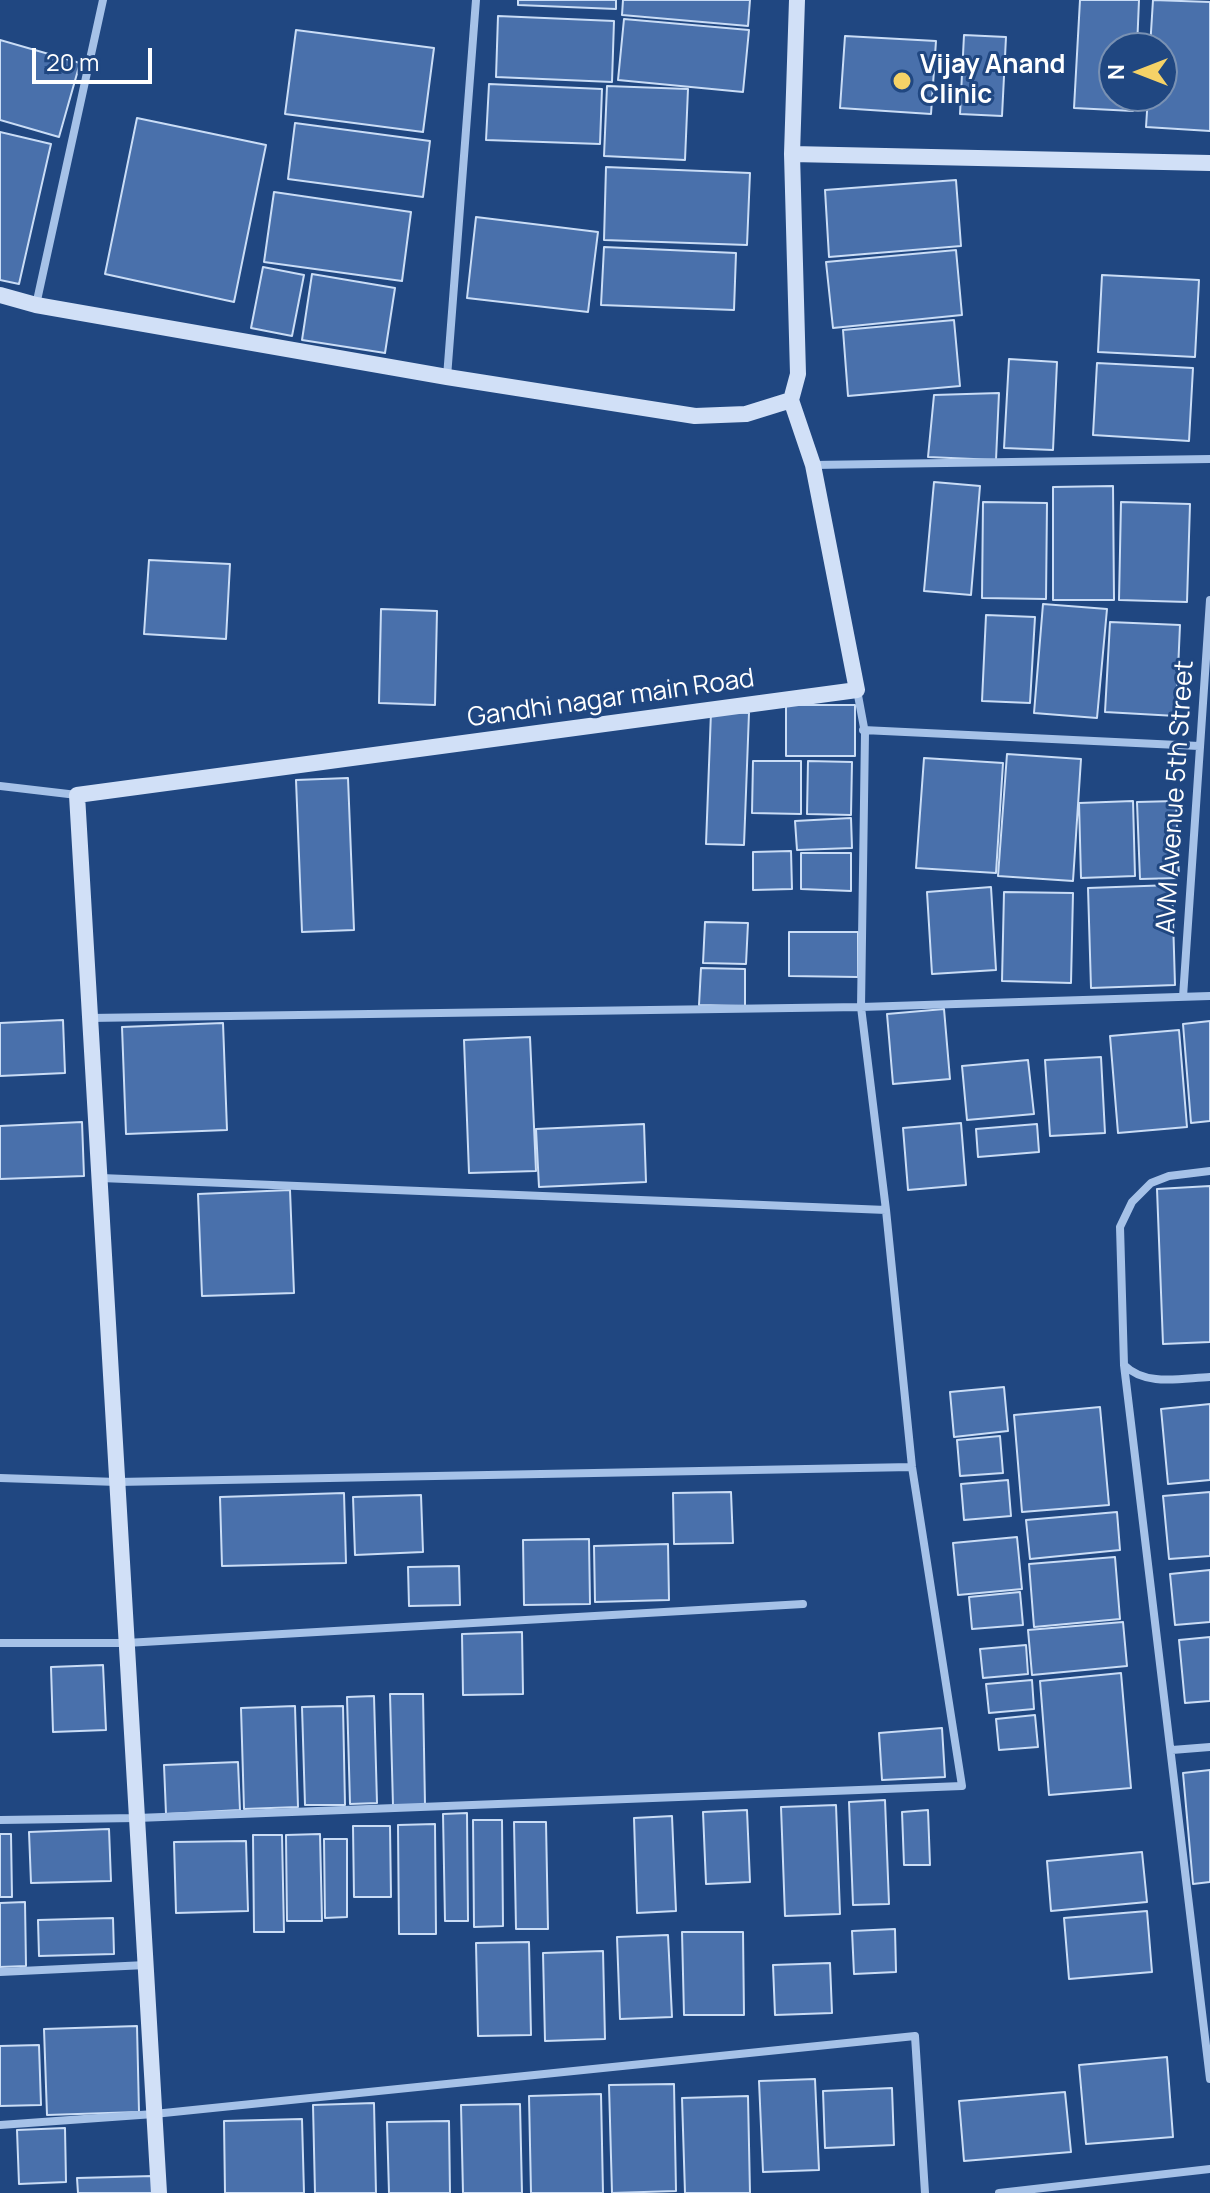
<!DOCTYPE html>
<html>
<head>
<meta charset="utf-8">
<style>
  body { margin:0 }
  #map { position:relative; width:1210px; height:2193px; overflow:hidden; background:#204781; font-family:Manrope,sans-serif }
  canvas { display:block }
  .north { position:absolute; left:1098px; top:32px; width:80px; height:80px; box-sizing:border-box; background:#204781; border:2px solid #7991b3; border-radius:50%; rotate:270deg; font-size:22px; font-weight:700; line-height:32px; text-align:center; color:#fff }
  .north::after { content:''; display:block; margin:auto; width:28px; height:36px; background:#f5d267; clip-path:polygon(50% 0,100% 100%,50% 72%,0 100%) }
  .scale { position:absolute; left:32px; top:48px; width:120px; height:36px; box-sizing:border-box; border:4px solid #fff; border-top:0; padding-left:10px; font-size:24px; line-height:28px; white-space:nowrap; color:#fff; -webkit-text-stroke:6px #204781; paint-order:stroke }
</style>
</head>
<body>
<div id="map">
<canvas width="1210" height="2193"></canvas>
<div class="north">N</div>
<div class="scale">20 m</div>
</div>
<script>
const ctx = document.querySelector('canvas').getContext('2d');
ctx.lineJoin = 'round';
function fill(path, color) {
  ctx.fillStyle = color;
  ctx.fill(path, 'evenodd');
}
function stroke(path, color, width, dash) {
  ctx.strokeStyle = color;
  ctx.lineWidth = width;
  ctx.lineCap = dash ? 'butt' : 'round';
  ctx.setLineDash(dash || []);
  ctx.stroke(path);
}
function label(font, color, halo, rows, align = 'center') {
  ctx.font = font + ' Manrope,sans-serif';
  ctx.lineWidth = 6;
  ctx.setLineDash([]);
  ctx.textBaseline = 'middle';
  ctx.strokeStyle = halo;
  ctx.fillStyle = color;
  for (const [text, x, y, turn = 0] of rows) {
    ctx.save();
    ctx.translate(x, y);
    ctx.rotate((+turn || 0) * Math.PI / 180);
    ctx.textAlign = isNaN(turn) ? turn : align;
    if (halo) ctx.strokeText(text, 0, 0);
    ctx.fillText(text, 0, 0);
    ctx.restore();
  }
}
const building = new Path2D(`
  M 518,0 L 616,0 L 616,9 L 518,5 Z
  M 623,0 L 750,0 L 748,26 L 622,15 Z
  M 1080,0 L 1139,0 L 1137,48 L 1114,48 L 1114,96 L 1134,96 L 1133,111 L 1074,108 Z
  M 1153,0 L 1210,2 L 1210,131 L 1146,127 L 1148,96 L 1162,96 L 1162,48 L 1150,48 Z
  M 498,16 L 614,21 L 612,82 L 496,77 Z
  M 624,19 L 749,30 L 743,92 L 618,80 Z
  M 296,30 L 434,48 L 423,132 L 285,114 Z
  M 964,35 L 1006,37 L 1002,116 L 960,114 Z
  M 845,36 L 936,41 L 931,114 L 840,108 Z
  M 0,40 L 80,63 L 59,137 L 0,120 Z
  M 489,84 L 602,89 L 600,144 L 486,140 Z
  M 607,86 L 688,89 L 685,160 L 604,156 Z
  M 137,118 L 266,145 L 234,302 L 105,274 Z
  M 295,123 L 430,141 L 423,197 L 288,179 Z
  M 0,132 L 51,144 L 19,284 L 0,280 Z
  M 606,167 L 750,173 L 747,245 L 604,240 Z
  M 956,180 L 961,246 L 829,257 L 825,190 Z
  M 274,192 L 411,212 L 402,281 L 264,262 Z
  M 476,217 L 598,232 L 588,312 L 467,298 Z
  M 604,247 L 736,253 L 734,310 L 601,305 Z
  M 956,250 L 962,315 L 833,328 L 826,262 Z
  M 263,267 L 304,275 L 292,336 L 251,328 Z
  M 312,274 L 395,288 L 385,353 L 302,340 Z
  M 1102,275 L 1199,280 L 1195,357 L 1098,352 Z
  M 954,320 L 960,386 L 848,396 L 843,330 Z
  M 1009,359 L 1057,362 L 1053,450 L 1004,448 Z
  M 1097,363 L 1193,368 L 1189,441 L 1093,435 Z
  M 999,393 L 996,460 L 928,457 L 934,395 Z
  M 934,482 L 980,486 L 971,595 L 924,591 Z
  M 1113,486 L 1114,600 L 1053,600 L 1053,487 Z
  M 983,502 L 1047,503 L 1046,599 L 982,598 Z
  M 1121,502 L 1190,504 L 1187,602 L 1119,600 Z
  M 149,560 L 230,564 L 226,639 L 144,634 Z
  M 1043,604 L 1107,609 L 1097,718 L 1034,713 Z
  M 381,609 L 437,611 L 435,705 L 379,703 Z
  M 986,615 L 1035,617 L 1030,703 L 982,701 Z
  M 1110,622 L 1180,625 L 1176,716 L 1105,712 Z
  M 786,705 L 855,705 L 855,756 L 786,756 Z
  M 711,712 L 749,713 L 744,845 L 706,844 Z
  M 1007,754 L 1081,759 L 1073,881 L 998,876 Z
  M 924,758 L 1003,763 L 996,873 L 916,868 Z
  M 753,761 L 801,761 L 801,814 L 752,813 Z
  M 808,761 L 852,762 L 851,815 L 807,814 Z
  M 348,778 L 354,930 L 302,932 L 296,780 Z
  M 1133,801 L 1135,876 L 1081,878 L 1079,803 Z
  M 1176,801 L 1179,878 L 1140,879 L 1137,802 Z
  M 851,818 L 852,848 L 797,850 L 795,821 Z
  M 791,851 L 792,889 L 753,890 L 753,852 Z
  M 801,853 L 851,853 L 851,891 L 801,889 Z
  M 1172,885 L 1175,985 L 1091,988 L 1088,888 Z
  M 991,887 L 996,970 L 932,974 L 927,892 Z
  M 1004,892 L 1073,893 L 1071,983 L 1002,981 Z
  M 705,922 L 748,923 L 746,964 L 703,963 Z
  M 789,932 L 858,932 L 858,977 L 789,976 Z
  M 701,968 L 745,969 L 745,1006 L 699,1005 Z
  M 944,1009 L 950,1079 L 893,1084 L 887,1014 Z
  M 63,1020 L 65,1073 L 0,1076 L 0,1023 Z
  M 1210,1021 L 1210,1121 L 1191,1123 L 1183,1024 Z
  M 223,1023 L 227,1130 L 126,1134 L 122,1027 Z
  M 1179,1030 L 1187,1127 L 1118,1133 L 1110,1036 Z
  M 530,1037 L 536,1171 L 469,1173 L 464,1040 Z
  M 1101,1057 L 1105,1133 L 1050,1136 L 1045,1060 Z
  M 1028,1060 L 1034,1114 L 967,1120 L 962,1066 Z
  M 82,1122 L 84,1176 L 0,1179 L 0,1126 Z
  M 961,1123 L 966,1185 L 908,1190 L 903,1128 Z
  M 644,1124 L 646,1182 L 539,1187 L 536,1129 Z
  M 1037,1124 L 1039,1152 L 978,1157 L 976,1129 Z
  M 1210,1186 L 1210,1342 L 1163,1344 L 1157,1189 Z
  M 290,1190 L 294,1293 L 202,1296 L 198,1194 Z
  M 1004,1387 L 1008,1431 L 954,1437 L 950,1392 Z
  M 1210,1404 L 1210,1480 L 1168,1484 L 1161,1409 Z
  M 1100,1407 L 1109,1505 L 1022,1512 L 1014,1415 Z
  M 1000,1436 L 1003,1473 L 960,1476 L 957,1440 Z
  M 1008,1480 L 1011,1516 L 964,1520 L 961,1484 Z
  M 731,1492 L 733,1543 L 674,1544 L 673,1493 Z
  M 1210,1492 L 1210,1556 L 1169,1559 L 1163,1496 Z
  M 344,1493 L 346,1563 L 222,1566 L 220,1497 Z
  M 421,1495 L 423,1552 L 355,1555 L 353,1497 Z
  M 1117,1512 L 1120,1550 L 1030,1559 L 1026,1520 Z
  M 1017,1537 L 1022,1589 L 958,1595 L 953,1543 Z
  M 589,1539 L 590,1604 L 524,1605 L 523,1540 Z
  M 668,1544 L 669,1600 L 595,1602 L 594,1546 Z
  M 1115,1557 L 1120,1619 L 1034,1627 L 1029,1564 Z
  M 459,1566 L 460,1605 L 409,1606 L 408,1567 Z
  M 1210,1570 L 1210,1622 L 1175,1625 L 1170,1574 Z
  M 1020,1592 L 1023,1625 L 972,1629 L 969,1597 Z
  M 1123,1622 L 1127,1666 L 1032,1675 L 1028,1630 Z
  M 522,1632 L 523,1694 L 463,1695 L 462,1634 Z
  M 1210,1637 L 1210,1701 L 1185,1703 L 1179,1640 Z
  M 1026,1645 L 1028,1674 L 983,1678 L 980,1649 Z
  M 103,1665 L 106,1730 L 53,1732 L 51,1667 Z
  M 1121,1673 L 1131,1788 L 1049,1795 L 1040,1681 Z
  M 1032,1680 L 1034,1709 L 989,1713 L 986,1684 Z
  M 390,1694 L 423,1694 L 425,1805 L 393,1806 Z
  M 374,1696 L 377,1803 L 350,1804 L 347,1697 Z
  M 295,1706 L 298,1807 L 244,1809 L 241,1708 Z
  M 343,1706 L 345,1805 L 305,1805 L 302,1707 Z
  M 1035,1715 L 1038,1747 L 999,1750 L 996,1719 Z
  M 942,1728 L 945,1777 L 882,1780 L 879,1733 Z
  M 238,1762 L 240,1810 L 166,1814 L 164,1765 Z
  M 1210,1770 L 1210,1882 L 1193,1884 L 1183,1773 Z
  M 885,1800 L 889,1904 L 853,1905 L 849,1802 Z
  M 836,1805 L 840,1914 L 785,1916 L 781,1807 Z
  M 747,1810 L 750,1882 L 706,1884 L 703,1812 Z
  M 928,1810 L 930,1865 L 904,1865 L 902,1812 Z
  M 467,1813 L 468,1921 L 445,1921 L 443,1814 Z
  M 672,1816 L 676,1911 L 637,1913 L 634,1818 Z
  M 473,1820 L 502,1820 L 503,1926 L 474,1927 Z
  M 514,1822 L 546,1822 L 548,1929 L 516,1929 Z
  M 435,1824 L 436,1934 L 399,1934 L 398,1825 Z
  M 353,1826 L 390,1826 L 391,1897 L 354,1897 Z
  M 109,1829 L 111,1881 L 31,1883 L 29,1832 Z
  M 0,1834 L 11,1834 L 12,1897 L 0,1897 Z
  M 320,1834 L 322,1921 L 287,1921 L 286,1835 Z
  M 253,1835 L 282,1835 L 284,1932 L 254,1932 Z
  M 324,1839 L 347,1839 L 347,1917 L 325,1918 Z
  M 246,1841 L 248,1911 L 176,1913 L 174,1842 Z
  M 1142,1852 L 1147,1902 L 1051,1911 L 1047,1861 Z
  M 25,1902 L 26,1966 L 0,1967 L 0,1903 Z
  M 1147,1911 L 1152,1972 L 1069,1979 L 1064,1918 Z
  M 113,1918 L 114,1954 L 39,1956 L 38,1920 Z
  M 895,1929 L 896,1972 L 854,1974 L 852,1931 Z
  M 682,1932 L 743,1932 L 744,2015 L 684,2015 Z
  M 668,1935 L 672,2017 L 620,2019 L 617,1937 Z
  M 529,1942 L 531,2035 L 478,2036 L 476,1943 Z
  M 603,1951 L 605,2039 L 545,2041 L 543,1953 Z
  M 830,1963 L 832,2013 L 775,2015 L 773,1965 Z
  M 137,2026 L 139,2112 L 47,2115 L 44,2029 Z
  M 39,2045 L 41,2105 L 0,2106 L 0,2046 Z
  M 1167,2057 L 1173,2137 L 1086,2144 L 1079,2065 Z
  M 815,2079 L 819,2170 L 763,2172 L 759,2081 Z
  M 674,2084 L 676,2191 L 612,2193 L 609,2085 Z
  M 892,2088 L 894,2145 L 825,2148 L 823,2091 Z
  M 1065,2092 L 1071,2152 L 964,2161 L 959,2101 Z
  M 601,2094 L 603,2193 L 531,2193 L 529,2096 Z
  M 748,2096 L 750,2193 L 685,2193 L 682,2098 Z
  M 374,2103 L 376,2193 L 315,2193 L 313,2105 Z
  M 520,2104 L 522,2193 L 463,2193 L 461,2105 Z
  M 302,2119 L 304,2193 L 225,2193 L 224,2121 Z
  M 449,2121 L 450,2193 L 389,2193 L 387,2122 Z
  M 65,2128 L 66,2182 L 19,2184 L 17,2130 Z
  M 153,2176 L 153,2193 L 78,2193 L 77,2178 Z`);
const street = new Path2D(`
  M 36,305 L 103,0
  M 447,377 L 476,0
  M 813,465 L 1210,459
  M 863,730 L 1199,746
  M 0,786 L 77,795
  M 1183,997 L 1210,600
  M 89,1018 L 861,1007 L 1210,996
  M 1210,1171 L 1169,1176 L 1151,1183 L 1132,1202 L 1120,1227 L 1124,1365 C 1146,1387 1182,1378 1210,1377
  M 101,1178 L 886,1210
  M 1124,1365 L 1210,2079
  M 0,1478 L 117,1482 L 912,1467
  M 0,1643 L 126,1643 L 803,1604
  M 1172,1750 L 1210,1747
  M 0,1820 L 137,1818 L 962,1786 L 912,1467 L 886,1210 L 861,1007 L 865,733 L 857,690
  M 0,1972 L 146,1965
  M 0,2125 L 154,2114 L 915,2036 L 925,2193
  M 999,2193 L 1210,2169`);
const secondary = new Path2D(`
  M 792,154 L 1210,163
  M 0,295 L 36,305 L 447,377 L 695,416 L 746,414 L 791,400
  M 791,400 L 798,374 L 792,154 L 797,0
  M 159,2193 L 77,795 L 857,690 L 813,465 L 791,400`);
const markers = [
  [902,81,10,"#f5d267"]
];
const poiNames = [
  ["Vijay Anand",920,66],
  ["Clinic",920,96]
];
const streetNames = [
  ["Gandhi nagar main Road",611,699,-8],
  ["AVM Avenue 5th Street",1176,797,-86]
];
fill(building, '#4970ab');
stroke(building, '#caddf6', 2);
stroke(street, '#a6c2e8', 8);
stroke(secondary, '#d1e0f7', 16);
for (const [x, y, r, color] of markers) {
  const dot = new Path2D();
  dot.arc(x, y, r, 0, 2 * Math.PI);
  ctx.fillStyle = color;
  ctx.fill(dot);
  stroke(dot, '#204781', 3);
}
label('bold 26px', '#fff', '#204781', poiNames, 'left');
label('26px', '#fff', '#204781', streetNames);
</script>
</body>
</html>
